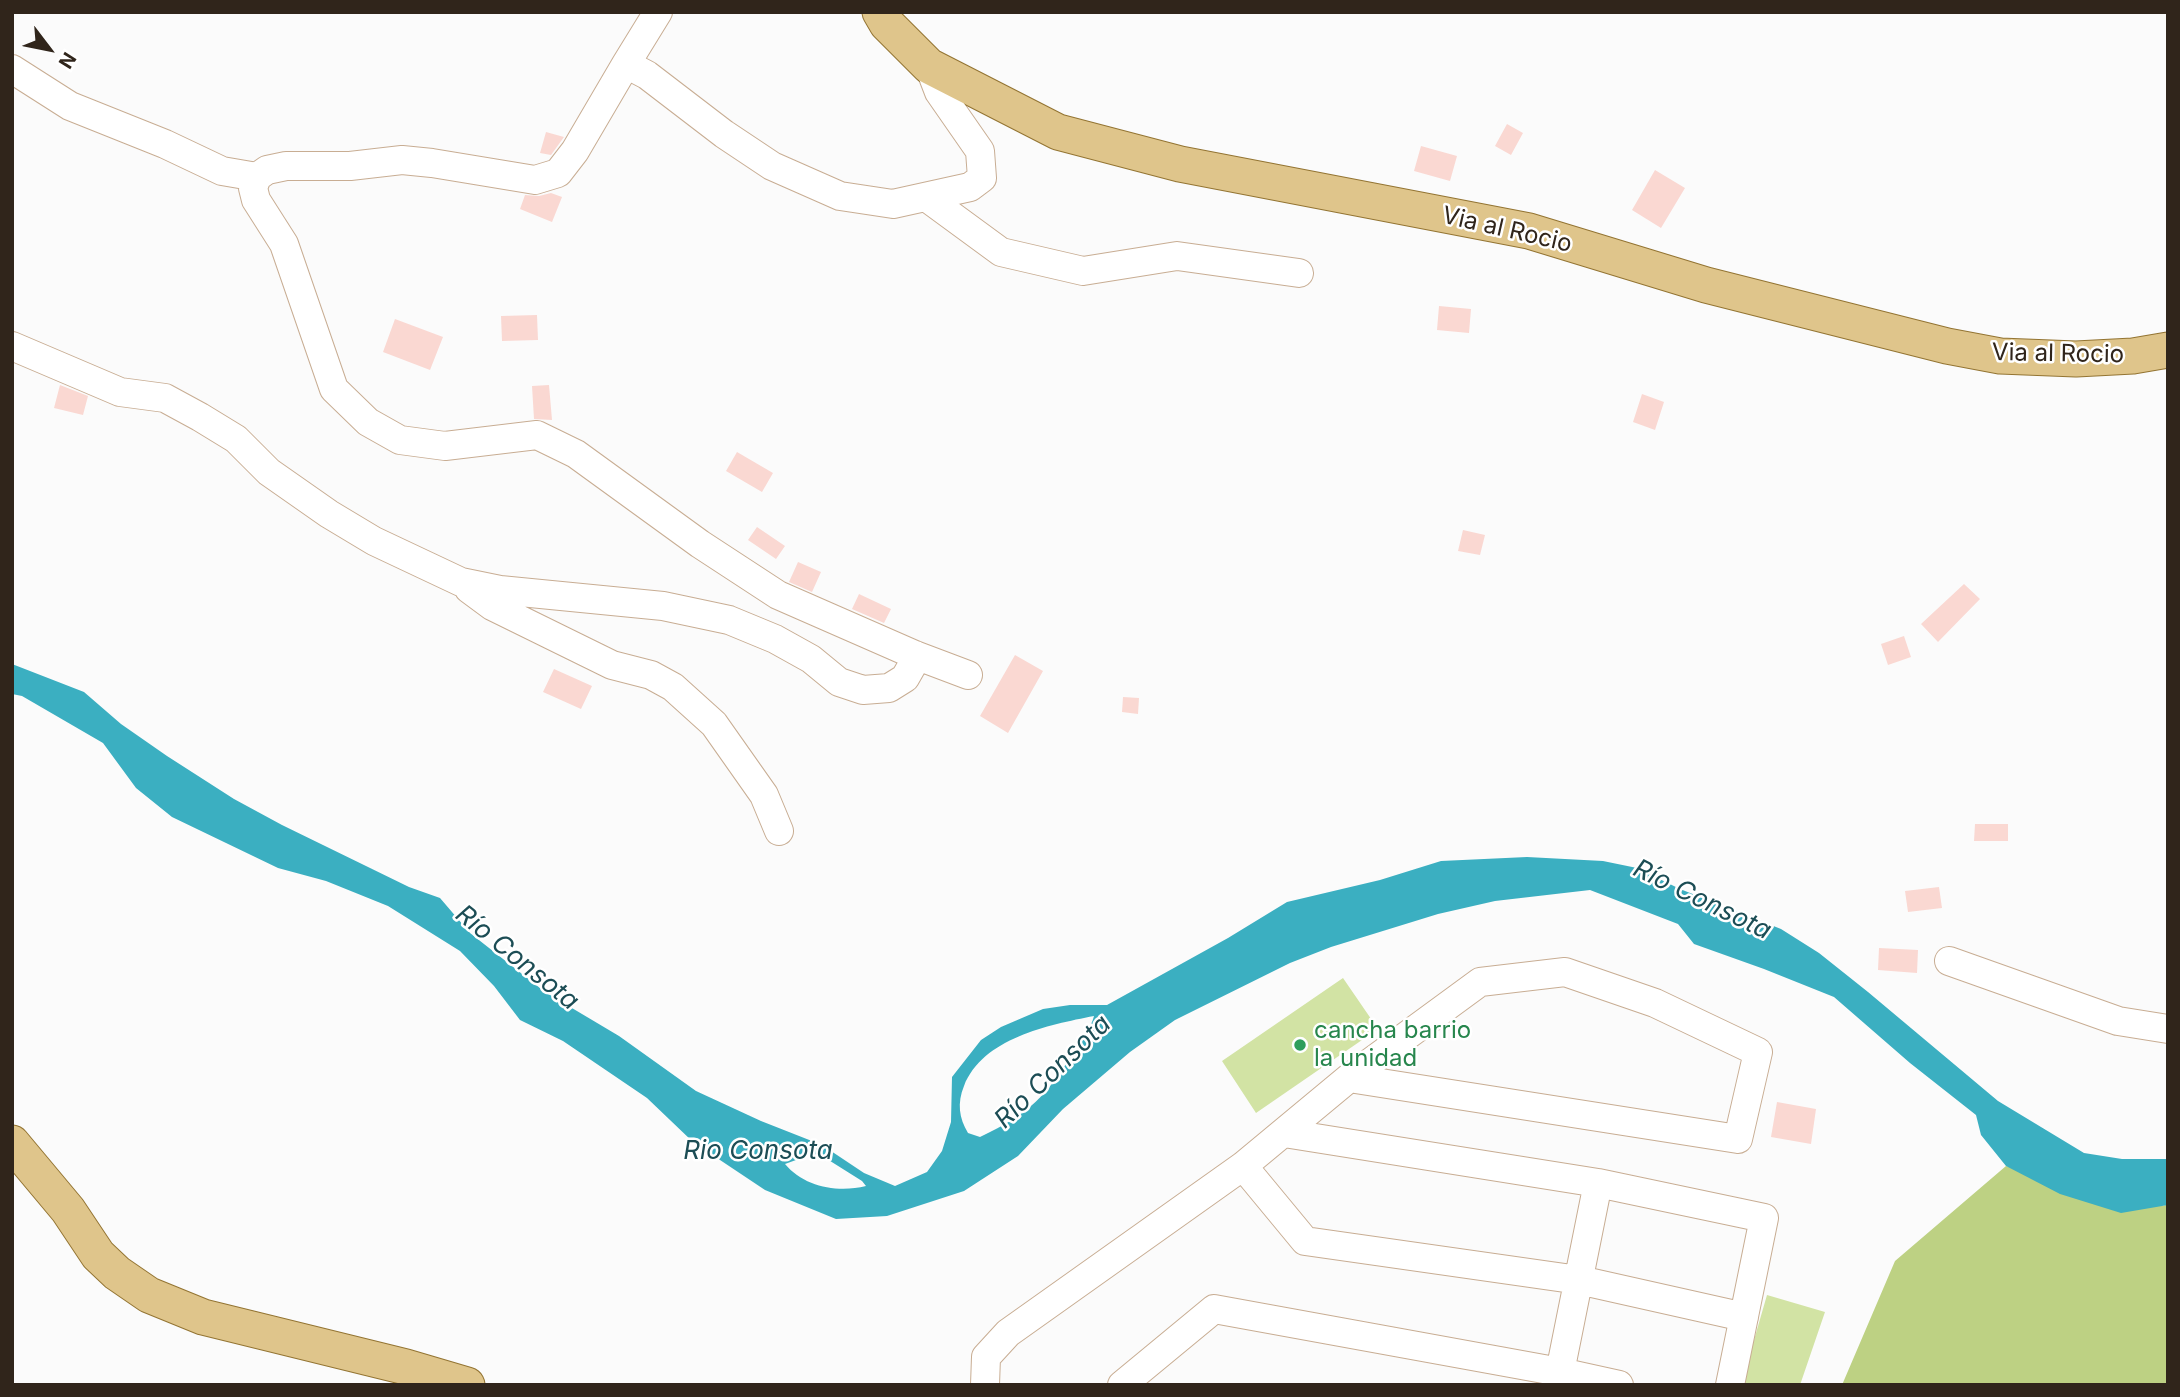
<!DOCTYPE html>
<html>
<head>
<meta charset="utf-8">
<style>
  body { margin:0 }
  #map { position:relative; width:2180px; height:1397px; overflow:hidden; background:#fbfbfb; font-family:Inter,sans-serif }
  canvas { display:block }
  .frame { position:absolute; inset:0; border:14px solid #30251b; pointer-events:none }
  .north { position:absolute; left:14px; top:14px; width:70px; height:70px; -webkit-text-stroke:5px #fff; paint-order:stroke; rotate:122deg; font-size:19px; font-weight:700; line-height:28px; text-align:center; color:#30251b }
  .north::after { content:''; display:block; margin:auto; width:24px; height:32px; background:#30251b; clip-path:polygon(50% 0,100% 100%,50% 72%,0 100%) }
</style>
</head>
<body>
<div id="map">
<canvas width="2180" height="1397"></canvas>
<div class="frame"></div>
<div class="north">N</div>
</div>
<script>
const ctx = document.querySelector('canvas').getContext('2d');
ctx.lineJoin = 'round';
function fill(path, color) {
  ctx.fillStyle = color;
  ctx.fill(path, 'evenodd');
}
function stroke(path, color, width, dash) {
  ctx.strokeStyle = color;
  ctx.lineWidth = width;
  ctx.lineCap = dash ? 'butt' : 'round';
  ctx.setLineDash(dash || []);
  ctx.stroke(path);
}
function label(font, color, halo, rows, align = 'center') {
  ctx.font = font + ' Inter,sans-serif';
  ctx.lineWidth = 5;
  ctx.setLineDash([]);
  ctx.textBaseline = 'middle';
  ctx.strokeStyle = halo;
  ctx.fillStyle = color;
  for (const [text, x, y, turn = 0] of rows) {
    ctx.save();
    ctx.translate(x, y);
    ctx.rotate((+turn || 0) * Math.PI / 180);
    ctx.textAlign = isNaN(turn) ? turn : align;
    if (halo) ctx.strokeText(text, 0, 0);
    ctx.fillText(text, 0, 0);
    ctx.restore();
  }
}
const green = new Path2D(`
  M 1343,978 L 1378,1029 L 1256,1113 L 1222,1061 Z
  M 1767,1295 L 1825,1312 L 1800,1385 L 1741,1385 Z`);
const forest = new Path2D(`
  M 2006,1166 L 2163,1206 L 2168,1204 L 2168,1385 L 1842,1385 L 1895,1261 Z`);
const water = new Path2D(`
  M 12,664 L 84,692 L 121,724 L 167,756 L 234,799 L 282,825 L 409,887 L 440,898 L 470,933 L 545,992 L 619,1036 L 696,1091 L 761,1121 L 822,1145 L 864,1173 L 895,1186 L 927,1172 L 942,1151 L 951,1122 L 952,1077 L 981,1040 L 1001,1027 L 1043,1009 L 1070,1005 L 1107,1005 L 1228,938 L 1287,902 L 1380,880 L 1441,861 L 1527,857 L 1603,861 L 1637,868 L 1680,889 L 1781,929 L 1819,953 L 1868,992 L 1998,1101 L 2084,1153 L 2122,1159 L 2168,1159 L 2168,1205 L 2121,1213 L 2060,1194 L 2006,1166 L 1981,1135 L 1976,1115 L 1910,1063 L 1834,997 L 1764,969 L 1694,944 L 1678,924 L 1590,890 L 1495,901 L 1438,914 L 1331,947 L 1290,963 L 1175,1020 L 1130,1052 L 1063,1109 L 1018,1156 L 964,1191 L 887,1216 L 836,1219 L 765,1190 L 693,1142 L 647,1098 L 563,1041 L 520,1020 L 494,986 L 460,951 L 388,906 L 326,881 L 278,868 L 172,817 L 136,788 L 103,743 L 22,696 L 12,694 ZM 1094,1016 C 1091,1028 1082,1039 1075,1050 C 1046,1096 1031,1113 980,1137 L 968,1133 C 959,1118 957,1103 964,1086 C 983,1038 1048,1025 1094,1016 ZM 807,1156 L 827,1159 L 862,1181 L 866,1186 C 838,1193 804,1187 785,1164 Z`);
const building = new Path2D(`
  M 1507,124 L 1523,133 L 1511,155 L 1495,146 Z
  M 546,132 L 564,137 L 551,155 L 540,153 Z
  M 1421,146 L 1457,156 L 1450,181 L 1414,171 Z
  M 1655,170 L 1685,188 L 1661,228 L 1632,210 Z
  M 551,193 L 562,197 L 552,222 L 520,209 L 525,195 L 539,196 Z
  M 1439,306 L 1471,309 L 1469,333 L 1437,330 Z
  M 537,315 L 538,340 L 502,341 L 501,316 Z
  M 395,319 L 443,337 L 430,370 L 383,352 Z
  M 60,385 L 88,396 L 83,415 L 54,408 Z
  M 549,385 L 552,420 L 534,419 L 532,386 Z
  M 1642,394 L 1664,402 L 1655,430 L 1633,422 Z
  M 737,452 L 773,473 L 762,492 L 726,471 Z
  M 757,527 L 785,546 L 776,559 L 748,540 Z
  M 1463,530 L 1485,535 L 1480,555 L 1458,551 Z
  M 798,562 L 821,572 L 812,592 L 789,582 Z
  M 1964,584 L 1980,599 L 1938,642 L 1921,624 Z
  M 859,594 L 891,609 L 884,623 L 852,609 Z
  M 1904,636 L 1911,657 L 1888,665 L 1881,644 Z
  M 1015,655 L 1043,671 L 1008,733 L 980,716 Z
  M 554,669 L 592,686 L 581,709 L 543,692 Z
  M 1123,697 L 1139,698 L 1138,714 L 1122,712 Z
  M 1975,824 L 2008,824 L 2008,841 L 1974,841 Z
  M 1939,887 L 1942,908 L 1908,912 L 1905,891 Z
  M 1879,948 L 1918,950 L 1917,973 L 1878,970 Z
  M 1777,1102 L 1816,1109 L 1811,1144 L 1771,1137 Z`);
const minor = new Path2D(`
  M 626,64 L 658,12
  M 929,66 L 939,92 L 980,151 L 982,178 L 970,187 L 893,204 L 840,196 L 772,166 L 724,134 L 647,75 L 626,64 L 575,151 L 558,173 L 535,180 L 432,163 L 402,160 L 350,166 L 286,166 L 267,170 L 257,177 L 253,188 L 256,200 L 284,244 L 334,389 L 368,422 L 400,440 L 445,446 L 537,435 L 576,454 L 700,544 L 778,595 L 915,655 L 968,675
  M 12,69 L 70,106 L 165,144 L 222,171 L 257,177
  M 926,197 L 1001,252 L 1083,271 L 1177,256 L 1299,273
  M 12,346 L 120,392 L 165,398 L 200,417 L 236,439 L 269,472 L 329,514 L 374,541 L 461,582 L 500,590 L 663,606 L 729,620 L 775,639 L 811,659 L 839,682 L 863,690 L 889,688 L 905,678 L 913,664 L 915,655
  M 469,589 L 492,606 L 612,665 L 651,675 L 673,687 L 714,724 L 764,795 L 779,831
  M 1949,961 L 2118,1021 L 2168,1029
  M 1284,1133 L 1598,1183 L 1764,1218 L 1730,1385
  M 1243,1166 L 1305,1241 L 1579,1280 L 1744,1317
  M 1560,1372 L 1598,1183
  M 985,1385 L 986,1357 L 1008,1333 L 1243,1166 L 1349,1078 L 1480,982 L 1565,972 L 1655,1003 L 1758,1052 L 1738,1139 L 1349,1078
  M 1122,1385 L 1214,1309 L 1560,1372 L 1619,1385`);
const major = new Path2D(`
  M 880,12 L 887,24 L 929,66 L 1058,132 L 1180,164 L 1529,231 L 1706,285 L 1947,346 L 2000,356 L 2076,359 L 2133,356 L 2168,350
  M 12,1143 L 68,1210 L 98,1255 L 117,1273 L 149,1295 L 203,1317 L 406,1367 L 467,1385`);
const markers = [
  [1300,1045,7,"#2e9e5b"]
];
const streetNames = [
  ["Via al Rocio",1507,230,13],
  ["Via al Rocio",2058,354,1]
];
const leisureNames = [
  ["cancha barrio",1314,1031],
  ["la unidad",1314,1059]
];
const waterNames = [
  ["Río Consota",1702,900,26],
  ["Río Consota",517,958,39],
  ["Río Consota",1053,1072,-44],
  ["Rio Consota",758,1151]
];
fill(green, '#d2e3a4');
fill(forest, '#bdd183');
fill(water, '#3bafc1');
fill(building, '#fad8d2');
stroke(minor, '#c8ad93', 30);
stroke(major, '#937432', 37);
stroke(minor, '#fff', 28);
stroke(major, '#dfc58b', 35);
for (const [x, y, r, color] of markers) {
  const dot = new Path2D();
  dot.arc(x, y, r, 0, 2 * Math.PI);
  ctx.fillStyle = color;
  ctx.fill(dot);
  stroke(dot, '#fff', 2.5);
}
label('24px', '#30251b', '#fff', streetNames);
label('24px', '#27864d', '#fff', leisureNames, 'left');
label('italic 26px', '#1c4d55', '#fff', waterNames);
</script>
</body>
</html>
